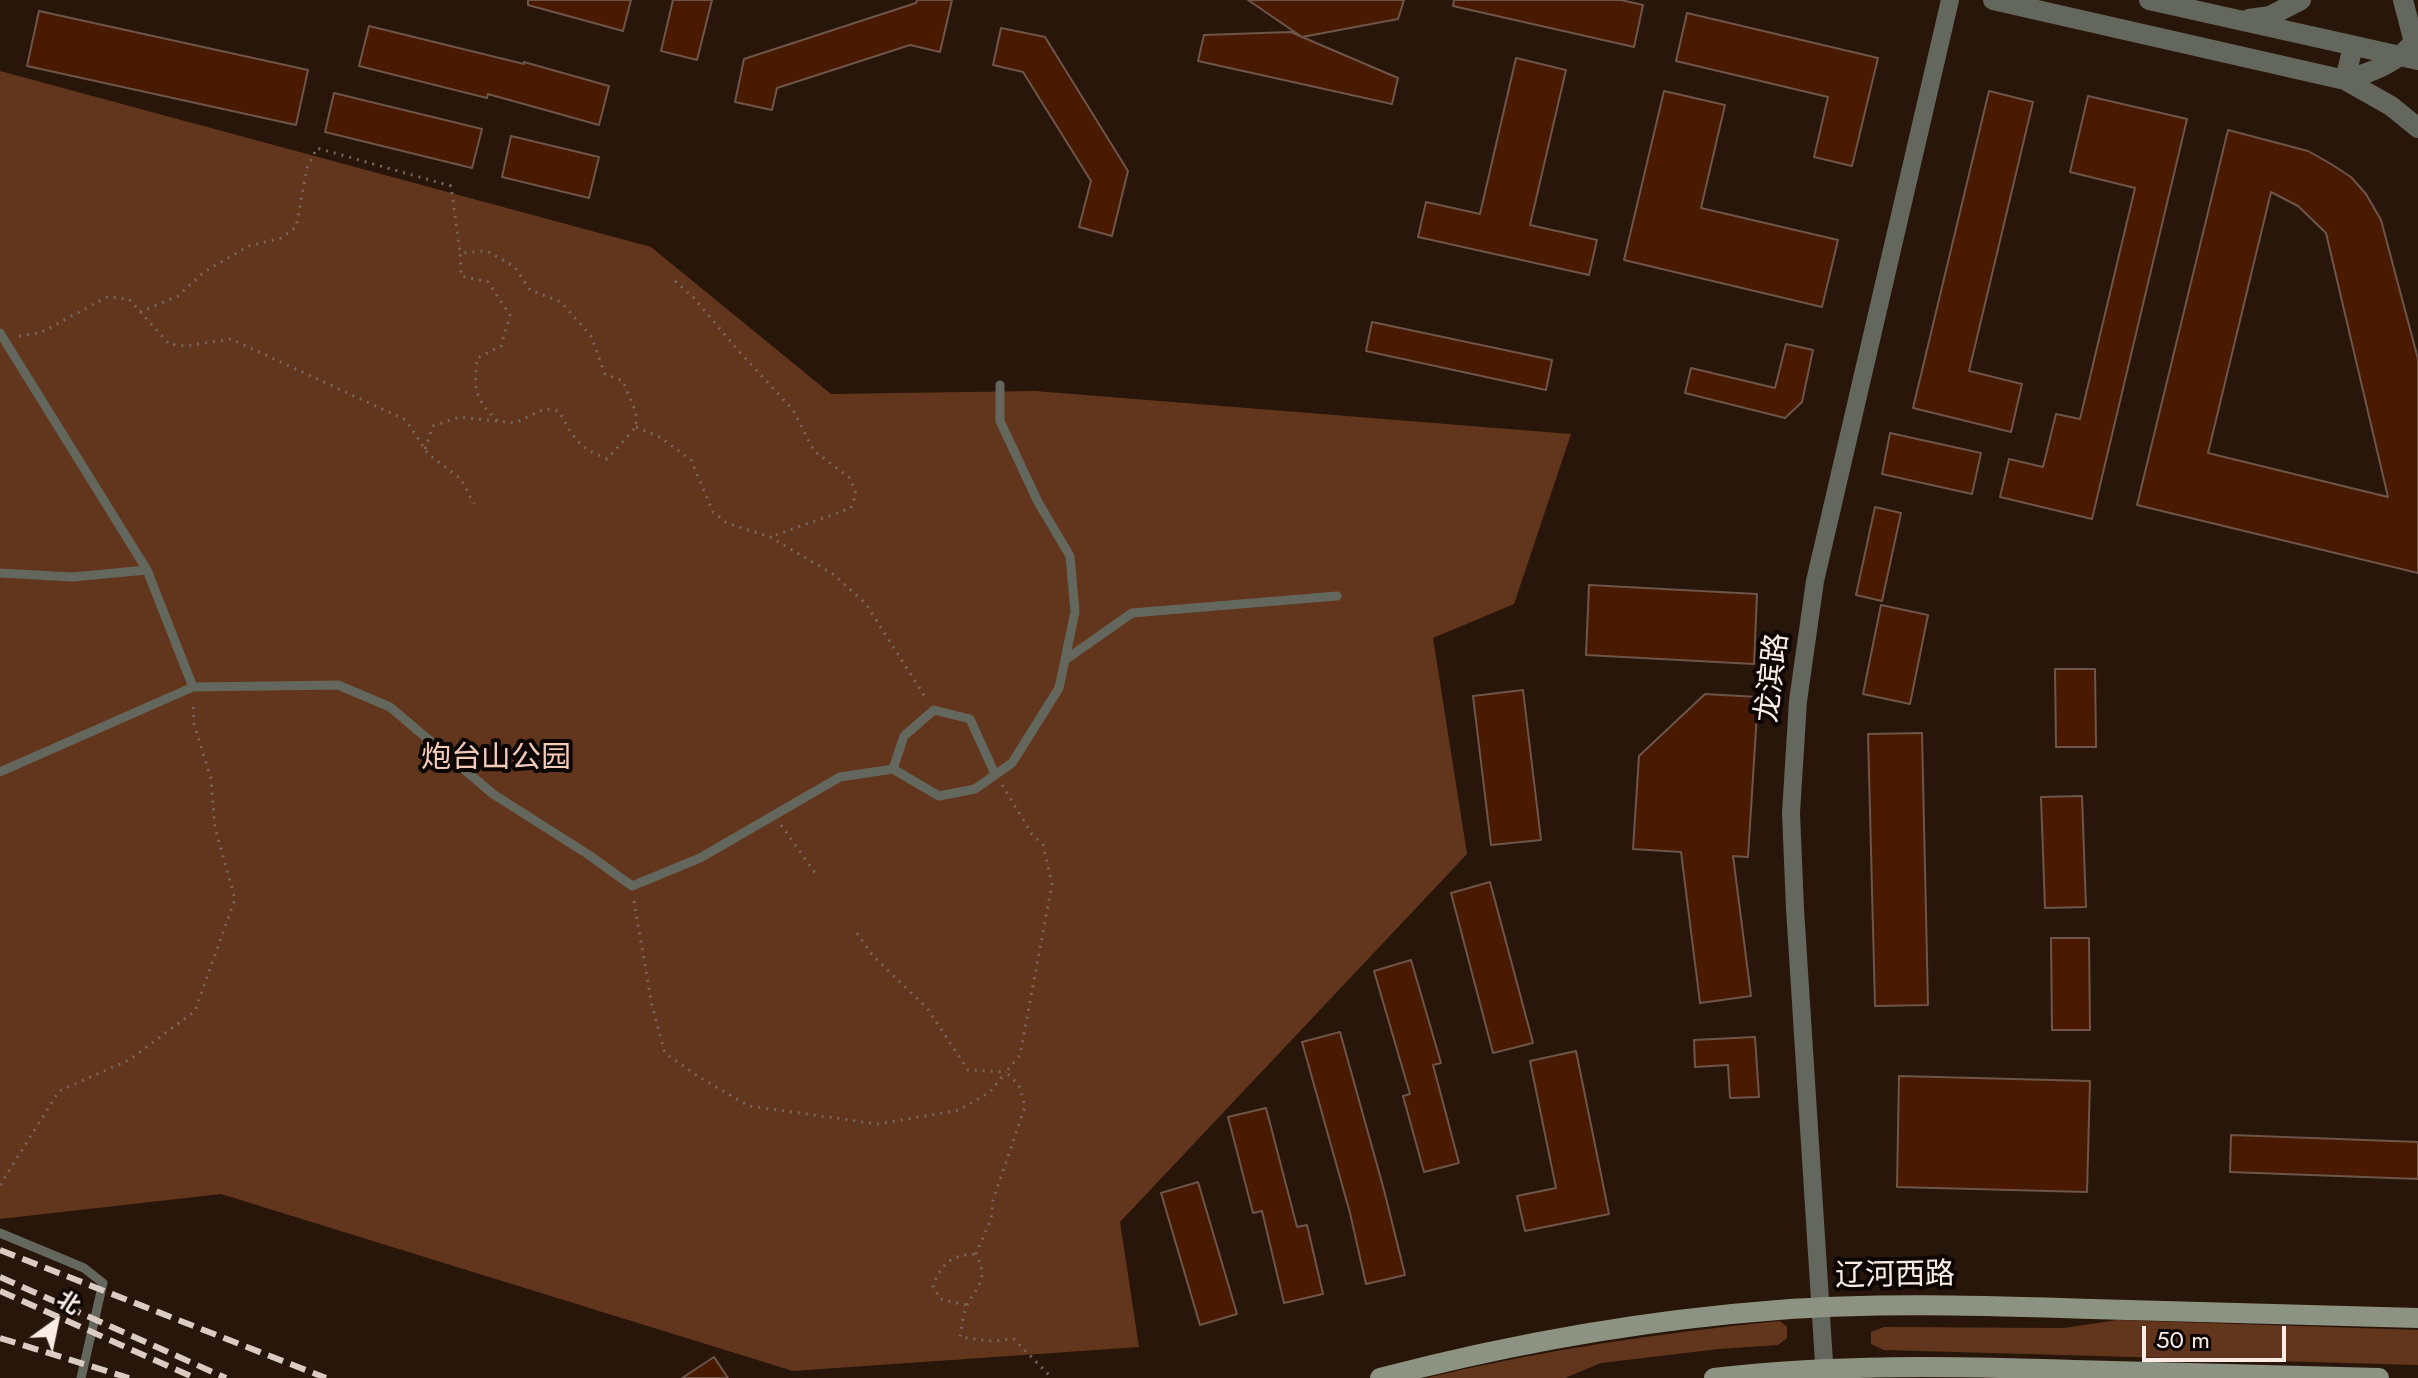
<!DOCTYPE html>
<html>
<head>
<meta charset="utf-8">
<style>
  body { margin:0 }
  #map { position:relative; width:2418px; height:1378px; overflow:hidden; background:#29160b; font-family:Jost,"Noto Sans SC",sans-serif }
  canvas { display:block }
  .north { position:absolute; left:16px; top:1282px; width:80px; height:80px; -webkit-text-stroke:6px #0c0502; paint-order:stroke; rotate:33deg; font-size:22px; font-weight:700; line-height:32px; text-align:center; color:#fbede6 }
  .north::after { content:''; display:block; margin:auto; width:28px; height:36px; background:#fbede6; clip-path:polygon(50% 0,100% 100%,50% 72%,0 100%) }
  .scale { position:absolute; left:2142px; top:1326px; width:144px; height:36px; box-sizing:border-box; border:4px solid #fbede6; border-top:0; padding-left:10px; font-size:24px; line-height:28px; white-space:nowrap; color:#fbede6; -webkit-text-stroke:6px #0c0502; paint-order:stroke }
</style>
</head>
<body>
<div id="map">
<canvas width="2418" height="1378"></canvas>
<div class="north">北</div>
<div class="scale">50 m</div>
</div>
<script>
const ctx = document.querySelector('canvas').getContext('2d');
ctx.lineJoin = 'round';
function fill(path, color) {
  ctx.fillStyle = color;
  ctx.fill(path, 'evenodd');
}
function stroke(path, color, width, dash) {
  ctx.strokeStyle = color;
  ctx.lineWidth = width;
  ctx.lineCap = dash ? 'butt' : 'round';
  ctx.setLineDash(dash || []);
  ctx.stroke(path);
}
function label(font, color, halo, rows, align = 'center') {
  ctx.font = font + ' Jost,"Noto Sans SC",sans-serif';
  ctx.lineWidth = 8;
  ctx.setLineDash([]);
  ctx.textBaseline = 'middle';
  ctx.strokeStyle = halo;
  ctx.fillStyle = color;
  for (const [text, x, y, turn = 0] of rows) {
    ctx.save();
    ctx.translate(x, y);
    ctx.rotate((+turn || 0) * Math.PI / 180);
    ctx.textAlign = isNaN(turn) ? turn : align;
    if (halo) ctx.strokeText(text, 0, 0);
    ctx.fillText(text, 0, 0);
    ctx.restore();
  }
}
const green = new Path2D(`
  M 0,71 L 651,247 L 831,394 L 1035,391 L 1571,434 L 1514,604 L 1433,638 L 1467,854 L 1120,1222 L 1139,1347 L 793,1371 L 221,1194 L 0,1219 Z
  M 2117,1320 L 2418,1330 L 2418,1365 L 1884,1350 L 1871,1344 L 1871,1332 L 1884,1327 L 2064,1328 Z
  M 1780,1321 L 1787,1327 L 1787,1338 L 1778,1345 L 1719,1349 L 1601,1363 L 1565,1378 L 1426,1378 C 1543,1350 1660,1333 1780,1321 Z`);
const building = new Path2D(`
  M 528,0 L 631,0 L 623,31 L 528,5 Z
  M 673,0 L 712,0 L 697,60 L 661,51 Z
  M 917,0 L 952,0 L 940,52 L 910,45 L 777,88 L 772,110 L 735,102 L 744,59 L 916,3 Z
  M 1248,0 L 1404,0 L 1398,19 L 1302,37 L 1398,78 L 1392,104 L 1198,61 L 1204,35 L 1291,32 L 1302,37 Z
  M 1454,0 L 1621,0 L 1643,5 L 1634,47 L 1453,6 Z
  M 39,11 L 308,70 L 296,125 L 27,66 Z
  M 1687,13 L 1878,58 L 1852,166 L 1814,157 L 1828,97 L 1676,61 Z
  M 369,26 L 524,64 L 524,62 L 609,86 L 599,125 L 488,94 L 487,98 L 359,66 Z
  M 1001,28 L 1045,37 L 1128,171 L 1112,236 L 1079,227 L 1091,181 L 1023,72 L 993,65 Z
  M 1516,58 L 1566,70 L 1530,225 L 1597,240 L 1589,275 L 1418,237 L 1426,202 L 1480,214 Z
  M 1664,91 L 1725,105 L 1701,208 L 1838,240 L 1822,307 L 1624,260 Z
  M 1989,91 L 2033,102 L 1969,371 L 2022,384 L 2011,432 L 1913,408 Z
  M 334,93 L 482,129 L 472,168 L 325,132 Z
  M 2088,96 L 2187,119 L 2092,519 L 2000,497 L 2009,459 L 2043,467 L 2056,414 L 2080,419 L 2135,188 L 2070,172 Z
  M 2228,130 L 2308,151 L 2331,164 L 2351,177 L 2366,194 L 2381,220 L 2418,359 L 2418,573 L 2137,505 ZM 2271,192 L 2298,206 L 2326,233 L 2388,497 L 2208,453 Z
  M 511,136 L 599,157 L 589,198 L 502,177 Z
  M 1372,322 L 1552,360 L 1546,390 L 1366,351 Z
  M 1786,344 L 1813,350 L 1802,402 L 1785,418 L 1685,393 L 1691,368 L 1775,388 Z
  M 1890,433 L 1981,453 L 1972,494 L 1882,474 Z
  M 1875,507 L 1901,513 L 1882,601 L 1856,595 Z
  M 1589,585 L 1757,594 L 1754,664 L 1586,655 Z
  M 1881,605 L 1928,615 L 1910,704 L 1863,694 Z
  M 2055,669 L 2095,669 L 2096,747 L 2056,747 Z
  M 1523,690 L 1541,840 L 1491,845 L 1473,696 Z
  M 1705,694 L 1758,697 L 1748,857 L 1733,856 L 1751,996 L 1700,1003 L 1681,852 L 1633,849 L 1639,756 Z
  M 1922,733 L 1928,1005 L 1875,1006 L 1868,734 Z
  M 2082,796 L 2086,907 L 2045,908 L 2041,797 Z
  M 1490,882 L 1533,1043 L 1493,1053 L 1451,893 Z
  M 2051,938 L 2089,938 L 2090,1030 L 2052,1030 Z
  M 1411,960 L 1441,1063 L 1433,1065 L 1459,1163 L 1424,1172 L 1403,1096 L 1410,1094 L 1374,971 Z
  M 1340,1032 L 1384,1190 L 1405,1275 L 1366,1284 L 1350,1213 L 1302,1042 Z
  M 1755,1037 L 1759,1097 L 1730,1098 L 1728,1065 L 1695,1067 L 1694,1040 Z
  M 1576,1051 L 1609,1214 L 1525,1231 L 1517,1196 L 1556,1188 L 1530,1061 Z
  M 1899,1076 L 2090,1081 L 2087,1192 L 1897,1187 Z
  M 1266,1108 L 1297,1227 L 1307,1225 L 1323,1294 L 1284,1303 L 1262,1211 L 1253,1213 L 1228,1117 Z
  M 2231,1135 L 2418,1142 L 2418,1179 L 2230,1172 Z
  M 1198,1182 L 1237,1314 L 1200,1325 L 1161,1193 Z
  M 714,1357 L 728,1378 L 682,1378 Z`);
const path = new Path2D(`
  M 675,281 L 694,298 L 736,348 L 793,410 L 814,451 L 850,478 L 856,494 L 851,508 L 770,537
  M 140,312 L 178,296 L 204,272 L 249,246 L 281,238 L 296,227 L 307,168 L 317,148 L 451,186 L 460,252
  M 19,336 L 40,333 L 107,297 L 129,299 L 169,344 L 185,346 L 231,339 L 406,420 L 428,454 L 461,479 L 474,504
  M 636,427 L 660,437 L 691,460 L 713,512 L 727,523 L 770,537 L 833,574 L 866,604 L 927,700
  M 425,449 L 433,426 L 459,417 L 515,423 L 544,409 L 559,411 C 573,438 579,448 607,459 L 636,427 L 636,413 L 623,381 L 605,374 L 591,336 L 561,302 L 530,290 L 515,267 L 487,251 L 460,253 L 461,276 L 488,282 L 510,315 L 501,346 L 477,358 C 474,389 474,399 498,421
  M 1002,785 L 1032,834 L 1043,845 L 1052,884 L 1020,1055 L 1006,1072 L 1019,1085 L 1025,1107 L 993,1200 L 991,1219 L 976,1254 C 988,1278 980,1283 968,1303 C 963,1312 962,1326 960,1337 L 991,1341 L 1014,1339 L 1049,1375
  M 781,825 L 818,877
  M 634,901 L 652,1006 L 665,1053 L 699,1077 L 749,1106 L 878,1124 L 959,1110 L 990,1092 L 1006,1072
  M 857,933 L 873,956 L 927,1008 L 968,1070 L 1006,1072
  M 0,1185 L 59,1091 L 129,1060 L 195,1011 L 235,899 L 215,828 L 211,779 L 194,724 L 193,703
  M 966,1305 L 940,1299 L 933,1286 C 942,1263 951,1255 976,1254`);
const service = new Path2D(`
  M 0,333 L 147,570 L 193,687 L 338,685 L 390,707 L 493,794 L 589,855 L 632,886 L 700,858 L 840,777 L 893,769 L 939,796 L 975,789 L 1012,763 L 1059,688 L 1075,612 L 1070,556 L 1038,502 L 1000,421 L 1000,385
  M 0,573 L 72,577 L 147,570
  M 1065,660 L 1132,613 L 1337,596
  M 893,769 L 904,736 L 934,710 L 970,719 L 995,774
  M 0,772 L 193,687
  M 0,1233 L 84,1268 L 103,1283 L 81,1378`);
const minor = new Path2D(`
  M 1825,1378 L 1795,909 L 1791,813 L 1798,701 L 1815,581 L 1950,0`);
const tertiary = new Path2D(`
  M 1993,0 L 2345,80 C 2373,72 2400,62 2418,37
  M 2149,0 L 2418,60
  M 2403,0 L 2416,50
  M 2249,19 L 2270,16 L 2301,0
  M 2353,46 L 2345,80 L 2391,106 L 2418,128`);
const secondary = new Path2D(`
  M 1380,1378 C 1510,1344 1644,1320 1778,1310 C 1882,1302 1988,1306 2092,1309 C 2201,1312 2309,1315 2418,1318
  M 1714,1378 C 1834,1364 1954,1366 2074,1370 C 2175,1372 2277,1375 2379,1378`);
const rail = new Path2D(`
  M 0,1250 L 326,1378
  M 0,1277 L 226,1378
  M 0,1291 L 195,1378
  M 0,1338 L 129,1378`);
const streetNames = [
  ["龙滨路",1774,678,-83],
  ["辽河西路",1895,1277,-1]
];
const parkNames = [
  ["炮台山公园",496,760]
];
fill(green, '#62361c');
fill(building, '#4a1a00');
stroke(building, '#6d554a', 2);
stroke(path, '#77665c', 3, [2, 6]);
stroke(service, '#64675d', 9);
stroke(minor, '#64675d', 18);
stroke(tertiary, '#64675d', 20);
stroke(secondary, '#8d9383', 20);
stroke(rail, '#dacbc3', 6, [16, 8]);
label('30px', '#fbede6', '#0c0502', streetNames);
label('30px', '#f3cbb7', '#0c0502', parkNames);
</script>
</body>
</html>
